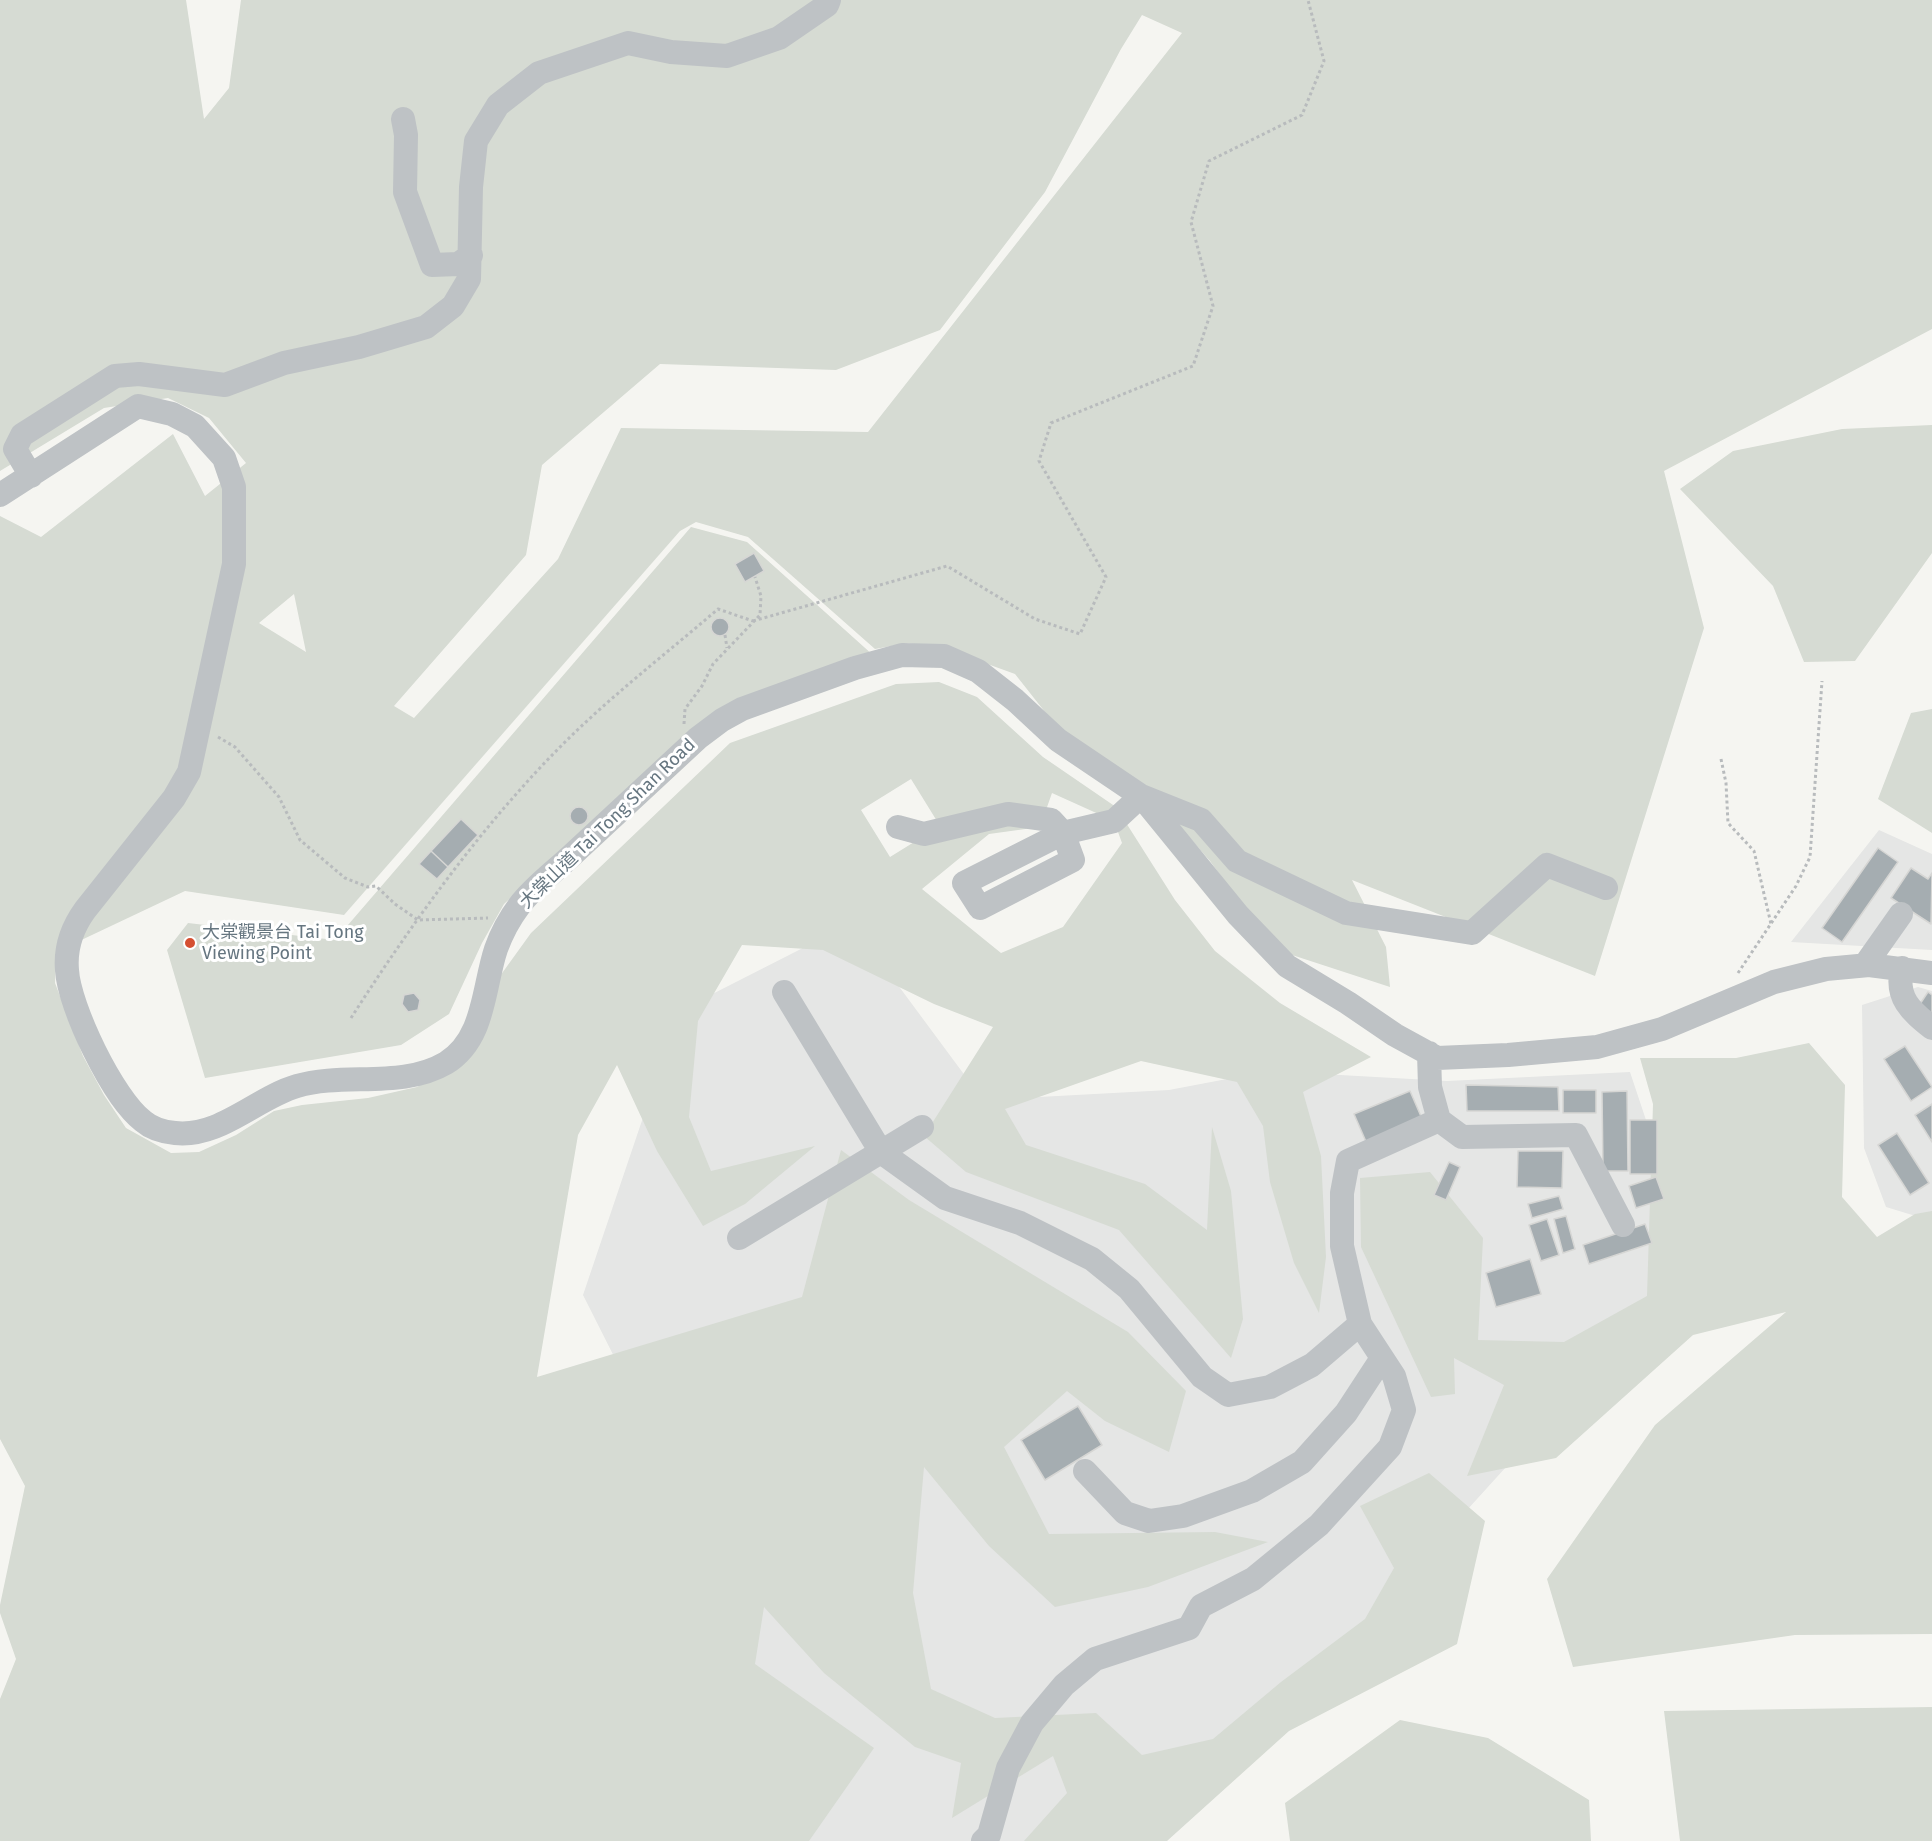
<!DOCTYPE html>
<html>
<head>
<meta charset="utf-8">
<style>
  body { margin:0 }
  canvas { display:block; background:#f5f5f1 }
</style>
</head>
<body>
<canvas width="1932" height="1841"></canvas>
<script>
const ctx = document.querySelector('canvas').getContext('2d');
ctx.lineJoin = 'round';
function fill(path, color) {
  ctx.fillStyle = color;
  ctx.fill(path, 'evenodd');
}
function stroke(path, color, width, dash) {
  ctx.strokeStyle = color;
  ctx.lineWidth = width;
  ctx.lineCap = dash ? 'butt' : 'round';
  ctx.setLineDash(dash || []);
  ctx.stroke(path);
}
function label(font, color, halo, rows, align = 'center') {
  ctx.font = font + ' "Fira Sans","Noto Sans TC",sans-serif';
  ctx.lineWidth = 6;
  ctx.setLineDash([]);
  ctx.textBaseline = 'middle';
  ctx.strokeStyle = halo;
  ctx.fillStyle = color;
  for (const [text, x, y, turn = 0] of rows) {
    ctx.save();
    ctx.translate(x, y);
    ctx.rotate((+turn || 0) * Math.PI / 180);
    ctx.textAlign = isNaN(turn) ? turn : align;
    if (halo) ctx.strokeText(text, 0, 0);
    ctx.fillText(text, 0, 0);
    ctx.restore();
  }
}
const built = new Path2D(`
  M 1879,830 L 1932,854 L 1932,950 L 1791,942 Z
  M 852,923 L 983,1100 L 1169,1090 L 1269,1071 L 1447,1081 L 1630,1072 L 1688,1246 L 1633,1327 L 1282,1714 L 1128,1841 L 695,1841 L 641,1410 L 583,1295 L 679,1011 Z
  M 1918,987 L 1932,991 L 1932,1221 L 1886,1207 L 1864,1148 L 1862,1005 Z`);
const green = new Path2D(`
  M 0,0 L 186,0 L 204,119 L 229,88 L 241,0 L 1932,0 L 1932,329 L 1664,471 L 1704,628 L 1595,976 L 1352,880 L 1386,947 L 1390,987 L 1289,954 L 1242,905 L 1210,861 L 1146,788 L 1060,731 L 1015,674 L 949,650 L 908,643 L 875,649 L 748,537 L 696,522 L 680,531 L 344,915 L 185,891 L 56,952 L 55,983 L 83,1056 L 104,1095 L 126,1128 L 171,1153 L 199,1152 L 236,1135 L 274,1111 L 302,1105 L 368,1098 L 417,1087 L 462,1063 L 500,976 L 531,933 L 730,743 L 896,684 L 939,682 L 977,697 L 1043,757 L 1116,807 L 1175,900 L 1215,951 L 1280,1003 L 1371,1057 L 1303,1092 L 1321,1156 L 1326,1257 L 1319,1313 L 1294,1263 L 1270,1182 L 1263,1126 L 1237,1082 L 1141,1061 L 1005,1109 L 1026,1145 L 1145,1184 L 1207,1230 L 1212,1127 L 1231,1191 L 1243,1319 L 1231,1358 L 1119,1230 L 966,1172 L 924,1136 L 993,1027 L 934,1004 L 823,950 L 742,945 L 698,1021 L 689,1117 L 711,1171 L 815,1146 L 745,1204 L 703,1226 L 657,1151 L 617,1065 L 578,1135 L 537,1377 L 802,1297 L 841,1150 L 909,1200 L 1128,1332 L 1186,1391 L 1169,1452 L 1105,1421 L 1067,1391 L 1004,1447 L 1049,1534 L 1215,1532 L 1268,1542 L 1148,1587 L 1055,1607 L 989,1546 L 924,1467 L 913,1593 L 931,1689 L 995,1718 L 1096,1713 L 1142,1755 L 1213,1739 L 1281,1682 L 1365,1619 L 1394,1568 L 1360,1506 L 1429,1473 L 1485,1521 L 1457,1644 L 1289,1731 L 1167,1841 L 1024,1841 L 1067,1793 L 1053,1756 L 952,1818 L 961,1763 L 915,1747 L 824,1673 L 764,1607 L 755,1664 L 874,1748 L 809,1841 L 0,1841 L 0,1699 L 16,1659 L 0,1613 L 0,1605 L 25,1486 L 0,1439 L 0,516 L 41,537 L 173,434 L 205,496 L 246,463 L 209,418 L 168,398 L 104,408 L 0,471 ZM 1142,15 L 1182,33 L 868,432 L 621,428 L 558,559 L 414,718 L 394,706 L 526,555 L 542,465 L 660,364 L 836,370 L 940,330 L 1045,192 L 1121,49 ZM 294,594 L 306,652 L 259,623 ZM 911,779 L 940,826 L 890,857 L 861,810 ZM 1052,793 L 1114,821 L 1122,843 L 1063,927 L 1001,953 L 922,889 L 989,834 L 1040,827 Z
  M 1932,425 L 1932,553 L 1855,661 L 1804,662 L 1773,586 L 1680,489 L 1733,451 L 1842,429 Z
  M 691,527 L 747,542 L 874,656 L 674,747 L 504,904 L 482,943 L 449,1014 L 401,1045 L 205,1078 L 167,950 L 188,923 L 335,940 Z
  M 1932,709 L 1932,833 L 1878,799 L 1911,713 Z
  M 1809,1043 L 1845,1085 L 1842,1197 L 1877,1237 L 1915,1214 L 1932,1211 L 1932,1634 L 1795,1635 L 1573,1667 L 1547,1579 L 1655,1425 L 1786,1312 L 1693,1335 L 1556,1458 L 1467,1476 L 1504,1385 L 1454,1358 L 1455,1394 L 1431,1397 L 1361,1247 L 1360,1178 L 1430,1172 L 1483,1238 L 1478,1340 L 1564,1342 L 1647,1296 L 1653,1104 L 1640,1058 L 1736,1058 Z
  M 1932,1707 L 1932,1841 L 1680,1841 L 1664,1711 Z
  M 1400,1720 L 1488,1738 L 1589,1800 L 1591,1841 L 1290,1841 L 1285,1803 Z`);
const building = new Path2D(`
  M 754,553 L 764,571 L 745,582 L 735,564 Z
  M711 627a9 9 0 1 1 18 0a9 9 0 1 1-18 0Z
  M570 816a9 9 0 1 1 18 0a9 9 0 1 1-18 0Z
  M 461,819 L 478,835 L 448,867 L 431,851 Z
  M 1878,848 L 1898,862 L 1842,942 L 1822,928 Z
  M 431,851 L 448,867 L 437,879 L 419,864 Z
  M 1911,868 L 1928,879 L 1932,873 L 1931,924 L 1891,898 Z
  M 1928,992 L 1932,995 L 1932,1017 L 1918,1007 Z
  M 414,993 L 420,1000 L 418,1010 L 408,1012 L 402,1004 L 404,995 Z
  M 1905,1046 L 1932,1087 L 1911,1101 L 1884,1059 Z
  M 1466,1085 L 1558,1087 L 1559,1111 L 1467,1111 Z
  M 1563,1090 L 1596,1090 L 1596,1113 L 1563,1113 Z
  M 1410,1091 L 1423,1121 L 1367,1144 L 1354,1114 Z
  M 1627,1091 L 1628,1171 L 1603,1171 L 1602,1092 Z
  M 1932,1104 L 1932,1142 L 1915,1115 Z
  M 1630,1120 L 1657,1120 L 1657,1174 L 1630,1174 Z
  M 1897,1133 L 1929,1183 L 1910,1195 L 1878,1145 Z
  M 1518,1151 L 1563,1151 L 1562,1188 L 1517,1187 Z
  M 1449,1162 L 1460,1167 L 1446,1200 L 1434,1195 Z
  M 1656,1177 L 1664,1199 L 1636,1208 L 1629,1186 Z
  M 1559,1196 L 1563,1209 L 1532,1218 L 1528,1204 Z
  M 1566,1216 L 1575,1249 L 1563,1253 L 1554,1219 Z
  M 1547,1219 L 1559,1255 L 1541,1261 L 1529,1225 Z
  M 1645,1224 L 1652,1243 L 1589,1264 L 1583,1245 Z
  M 1530,1259 L 1541,1294 L 1496,1307 L 1486,1273 Z
  M 1078,1406 L 1102,1445 L 1045,1480 L 1021,1440 Z`);
const path = new Path2D(`
  M 753,621 L 947,566 L 1035,619 L 1080,634 L 1106,577 L 1039,461 L 1051,423 L 1193,366 L 1213,306 L 1191,222 L 1209,161 L 1302,115 L 1324,61 L 1308,0
  M 725,635 L 727,648
  M 684,724 L 685,709 L 702,686 L 713,664 L 760,615 L 761,596 L 755,577
  M 218,737 L 235,747 L 279,797 L 300,840 L 345,878 L 368,887 L 376,886 L 395,904 L 418,920 L 488,918
  M 1721,759 L 1726,783 L 1728,823 L 1754,851 L 1771,924
  M 1738,973 L 1796,886 L 1810,857 L 1822,681
  M 351,1018 C 412,923 483,824 563,744 C 611,696 667,653 718,609 L 753,621`);
const minor = new Path2D(`
  M 403,119 L 406,135 L 405,192 L 432,265 L 458,264 L 471,255
  M 31,476 L 15,449 L 22,435 L 115,376 L 139,374 L 225,385 L 284,363 L 359,347 L 426,327 L 453,306 L 469,279 L 471,187 L 476,141 L 498,105 L 539,73 L 628,43 L 671,52 L 727,56 L 779,38 L 827,5 L 829,0
  M 0,495 L 138,406 L 172,414 L 195,426 L 224,458 L 234,487 L 234,564 L 189,772 L 174,798 L 85,910 C 72,928 65,947 67,970 C 69,1007 113,1098 143,1121 C 151,1128 164,1132 175,1133 C 220,1138 256,1098 297,1086 C 344,1072 402,1089 446,1063 C 485,1039 483,988 496,949 C 501,935 510,918 519,906 C 533,887 555,871 572,855 C 614,816 656,777 698,738 L 722,720 L 742,709 L 855,668 L 902,655 L 944,656 L 978,671 L 1015,700 L 1058,740 L 1141,796 L 1238,915 L 1287,966 L 1348,1003 L 1395,1035 L 1437,1058 L 1508,1055 L 1597,1047 L 1662,1029 L 1774,982 L 1826,969 L 1869,965 L 1932,973
  M 898,827 L 924,834 L 1008,814 L 1051,820 L 1063,833 L 1073,860 L 980,908 L 964,883 L 1063,833 L 1114,821 L 1141,796 L 1201,820 L 1237,861 L 1346,913 L 1472,933 L 1547,865 L 1606,888
  M 1865,965 L 1901,914
  M 1902,968 C 1895,998 1911,1011 1932,1028
  M 784,992 L 881,1152 L 945,1198 L 1020,1223 L 1092,1259 L 1129,1289 L 1202,1377 L 1228,1395 L 1270,1387 L 1312,1365 L 1360,1324
  M 1439,1120 L 1462,1137 L 1576,1135 L 1623,1225
  M 739,1238 L 922,1127
  M 1085,1471 L 1125,1513 L 1149,1521 L 1183,1516 L 1252,1491 L 1302,1462 L 1346,1413 L 1382,1358
  M 983,1841 L 989,1835 L 1008,1768 L 1032,1723 L 1064,1685 L 1095,1659 L 1189,1628 L 1201,1606 L 1253,1579 L 1319,1525 L 1390,1447 L 1404,1410 L 1394,1376 L 1360,1324 L 1342,1246 L 1342,1193 L 1348,1161 L 1439,1120 L 1430,1087 L 1429,1053`);
const markers = [
  [190,943,6,"#d54f31"]
];
const streetNames = [
  ["大棠山道 Tai Tong Shan Road",608,824,-44]
];
const poiNames = [
  ["大棠觀景台 Tai Tong",202,933],
  ["Viewing Point",202,954]
];
fill(built, '#e5e6e5');
fill(green, '#d6dbd3');
fill(building, '#a5adb1');
stroke(building, '#d6d6d4', 1.5);
stroke(path, '#b8bbbd', 3, [3, 3]);
stroke(minor, '#bec2c5', 24);
for (const [x, y, r, color] of markers) {
  const dot = new Path2D();
  dot.arc(x, y, r, 0, 2 * Math.PI);
  ctx.fillStyle = color;
  ctx.fill(dot);
  stroke(dot, '#fff', 2);
}
label('18px', '#667680', '#fff', streetNames);
label('18px', '#667680', '#fff', poiNames, 'left');
</script>
</body>
</html>
